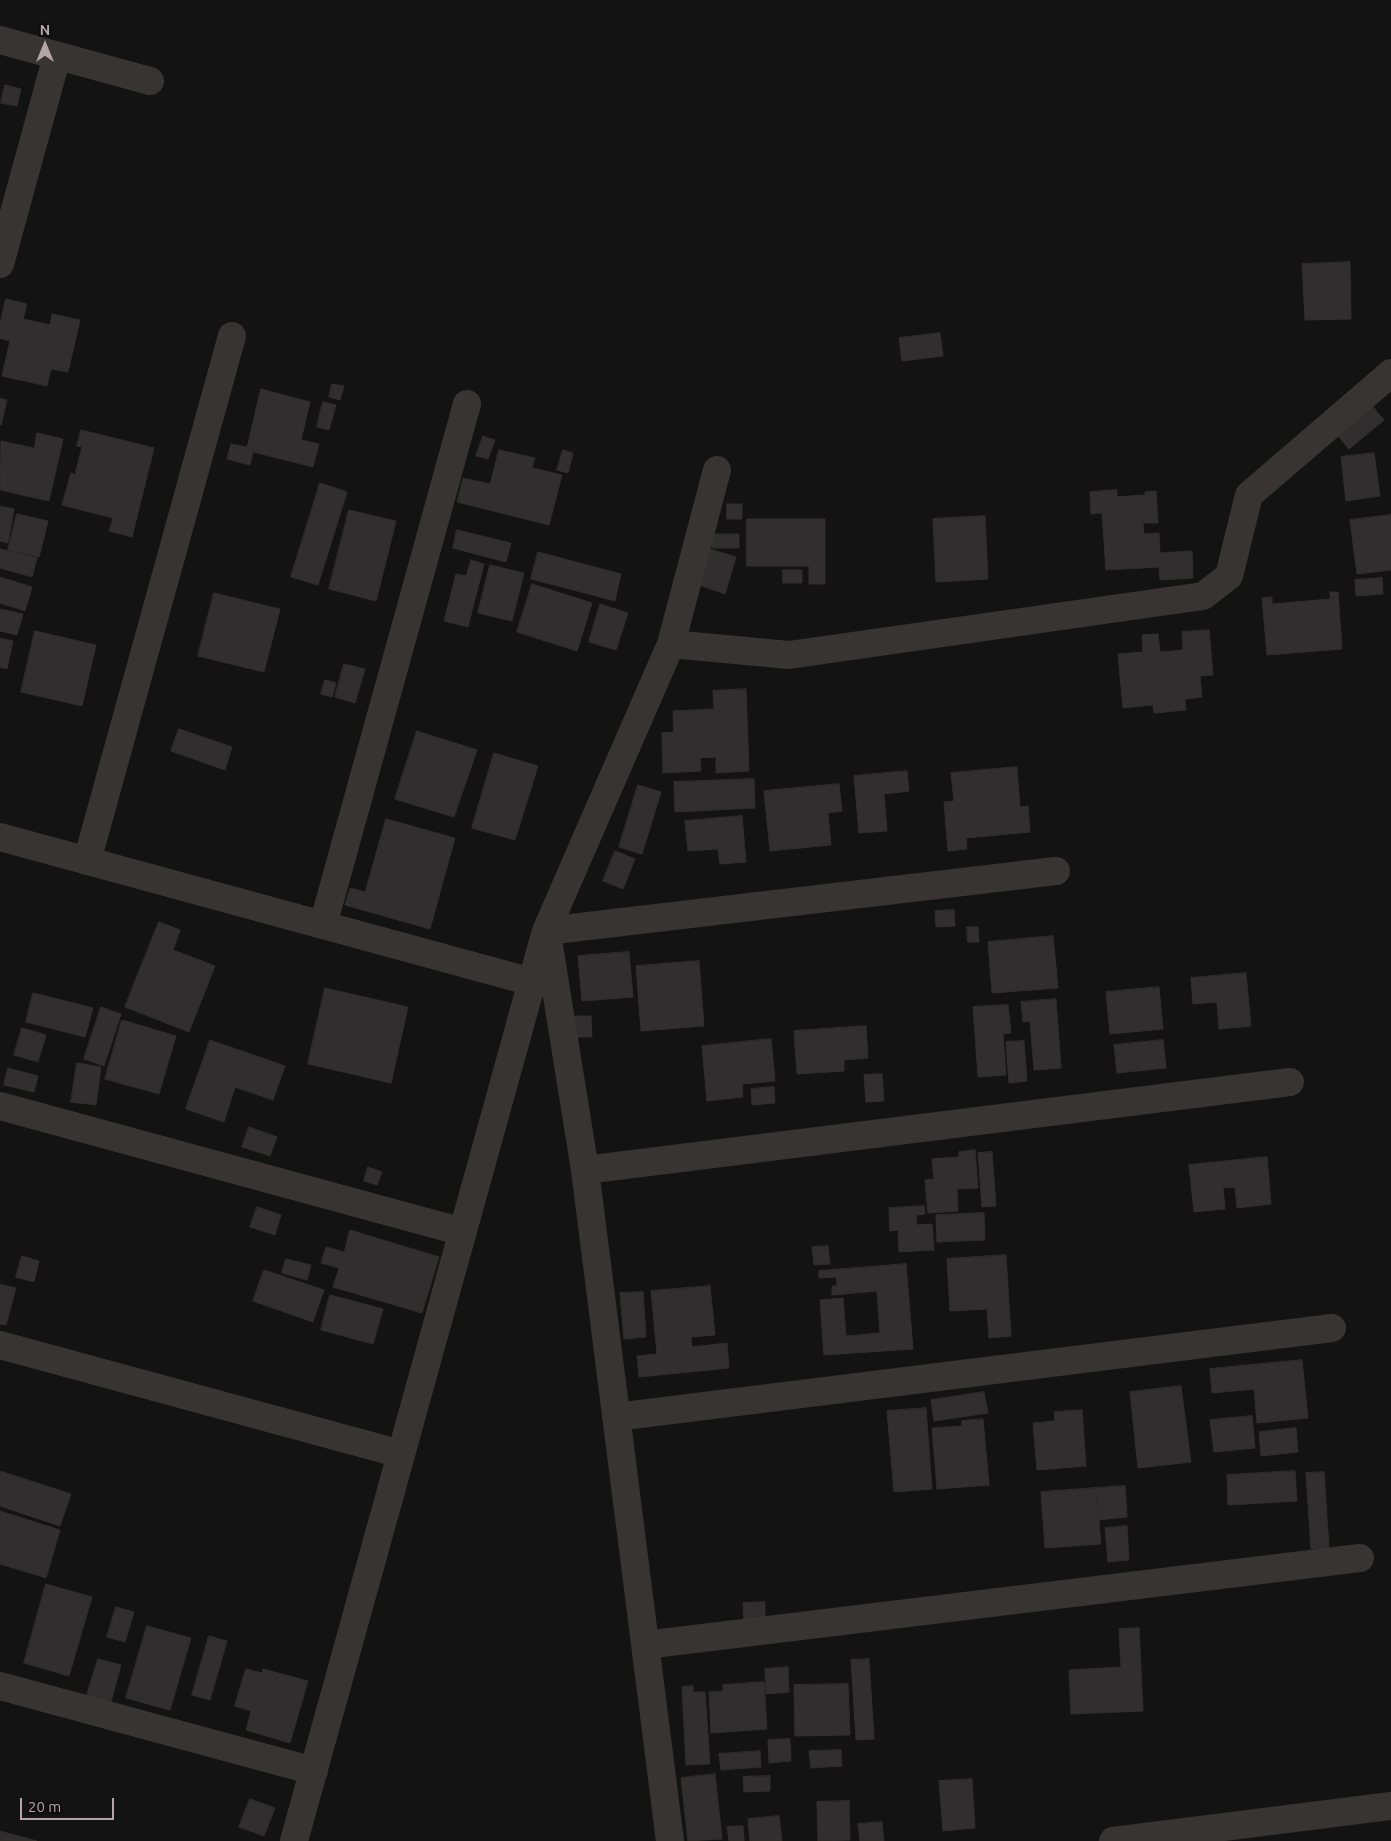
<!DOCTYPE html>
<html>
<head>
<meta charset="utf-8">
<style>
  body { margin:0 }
  #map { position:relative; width:1391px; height:1841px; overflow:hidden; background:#141313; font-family:Ubuntu,sans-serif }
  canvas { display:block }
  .north { position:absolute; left:20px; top:20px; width:50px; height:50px; -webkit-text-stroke:4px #0f0e0e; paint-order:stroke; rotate:0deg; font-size:14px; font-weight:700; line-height:20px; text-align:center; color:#b5a4a8 }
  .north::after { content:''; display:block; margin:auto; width:18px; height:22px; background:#b5a4a8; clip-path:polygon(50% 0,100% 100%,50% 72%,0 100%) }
  .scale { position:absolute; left:20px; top:1798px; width:94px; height:22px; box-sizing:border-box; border:2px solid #b5a4a8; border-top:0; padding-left:6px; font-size:15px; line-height:18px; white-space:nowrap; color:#b5a4a8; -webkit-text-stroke:4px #0f0e0e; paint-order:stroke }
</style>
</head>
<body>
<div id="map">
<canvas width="1391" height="1841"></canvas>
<div class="north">N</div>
<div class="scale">20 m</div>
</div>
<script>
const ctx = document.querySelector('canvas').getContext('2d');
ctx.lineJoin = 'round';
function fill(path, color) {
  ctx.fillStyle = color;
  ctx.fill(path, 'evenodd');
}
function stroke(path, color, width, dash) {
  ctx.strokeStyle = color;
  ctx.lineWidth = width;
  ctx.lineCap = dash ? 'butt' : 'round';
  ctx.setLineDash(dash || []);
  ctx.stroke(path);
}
const building = new Path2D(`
  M 5,85 L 21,89 L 17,106 L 1,103 Z
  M 1350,262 L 1351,319 L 1305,320 L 1302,264 Z
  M 6,299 L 27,304 L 23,319 L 50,325 L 52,314 L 80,320 L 68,372 L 51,369 L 47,386 L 2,376 L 10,341 L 0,338 L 0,324 Z
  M 940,333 L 943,356 L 902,361 L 899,338 Z
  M 332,384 L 344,386 L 340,400 L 329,397 Z
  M 261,389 L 310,402 L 301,440 L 319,444 L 313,467 L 253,452 L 250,465 L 227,459 L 231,444 L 247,447 Z
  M 0,398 L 7,400 L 1,425 L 0,424 Z
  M 323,402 L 336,405 L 329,430 L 317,427 Z
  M 1369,402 L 1384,420 L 1349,449 L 1334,431 Z
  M 81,430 L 154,448 L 132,537 L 109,531 L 113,518 L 62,505 L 71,473 L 75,475 L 82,447 L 77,446 Z
  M 37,433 L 63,439 L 49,501 L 0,490 L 1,441 L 34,448 Z
  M 483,436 L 495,440 L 488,459 L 476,456 Z
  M 499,450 L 535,458 L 532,468 L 562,475 L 549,525 L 457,502 L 463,478 L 490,484 Z
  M 563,450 L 573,453 L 568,473 L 557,470 Z
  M 1374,453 L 1380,496 L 1346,501 L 1341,457 Z
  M 320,483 L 347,492 L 318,585 L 291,577 Z
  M 1117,490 L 1117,497 L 1145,495 L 1145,492 L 1156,491 L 1158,523 L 1143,523 L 1144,534 L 1159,533 L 1160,553 L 1192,551 L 1193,578 L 1160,580 L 1159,567 L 1106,570 L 1102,513 L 1091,514 L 1090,492 Z
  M 727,504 L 742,504 L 742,519 L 727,519 Z
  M 0,506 L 14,509 L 8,543 L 0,541 Z
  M 349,510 L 396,521 L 376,601 L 329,589 Z
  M 17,514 L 48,521 L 39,557 L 8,550 Z
  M 1391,515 L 1391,570 L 1357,574 L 1350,520 Z
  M 985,516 L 988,579 L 936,582 L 933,519 Z
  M 747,519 L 825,519 L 825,584 L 809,584 L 809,566 L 747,566 Z
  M 457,530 L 511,543 L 506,562 L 453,548 Z
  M 712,534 L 739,534 L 739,548 L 712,548 Z
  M 0,549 L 37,558 L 32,577 L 0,568 Z
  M 710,549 L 736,557 L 725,594 L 699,585 Z
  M 538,552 L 621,574 L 615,601 L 531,579 Z
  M 471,560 L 484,564 L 468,627 L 444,621 L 456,574 L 466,576 Z
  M 490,565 L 524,573 L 512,621 L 478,613 Z
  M 783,570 L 802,570 L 802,583 L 783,583 Z
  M 0,577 L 32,587 L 25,611 L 0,603 Z
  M 1382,578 L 1383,594 L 1356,596 L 1355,580 Z
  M 532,584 L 592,603 L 577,651 L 517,632 Z
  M 1330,592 L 1338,592 L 1342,649 L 1267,655 L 1262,598 L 1272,597 L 1272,604 L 1330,599 Z
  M 214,593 L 280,609 L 264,672 L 198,656 Z
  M 600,604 L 628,613 L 616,650 L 589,642 Z
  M 0,609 L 23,614 L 17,635 L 0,631 Z
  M 1209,630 L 1213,675 L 1200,676 L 1202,697 L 1185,699 L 1186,710 L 1154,713 L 1153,705 L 1123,708 L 1118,654 L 1143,652 L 1142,635 L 1158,634 L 1160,652 L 1183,650 L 1182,632 Z
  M 35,631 L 96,645 L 82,706 L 21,692 Z
  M 0,638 L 13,641 L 7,669 L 0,667 Z
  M 344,664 L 365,669 L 355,703 L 335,697 Z
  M 325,680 L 336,683 L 332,697 L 321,694 Z
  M 746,689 L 749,771 L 716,773 L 716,757 L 700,758 L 701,771 L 663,773 L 662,733 L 674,732 L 673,711 L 714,709 L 713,691 Z
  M 179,729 L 232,747 L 225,770 L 171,751 Z
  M 417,731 L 477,750 L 454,817 L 395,799 Z
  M 494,753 L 538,766 L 515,840 L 472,828 Z
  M 1017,767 L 1020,807 L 1028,806 L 1030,832 L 966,838 L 967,849 L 948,851 L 944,802 L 954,801 L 951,773 Z
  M 907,771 L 909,791 L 884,794 L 887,831 L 859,833 L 854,776 Z
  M 754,779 L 755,808 L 675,812 L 674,782 Z
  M 839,784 L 842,811 L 828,813 L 831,845 L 770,851 L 764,791 Z
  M 638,785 L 661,792 L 642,854 L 619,847 Z
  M 742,816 L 746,862 L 720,864 L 718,849 L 688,851 L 685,821 Z
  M 386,819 L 455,838 L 430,929 L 345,905 L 350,888 L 365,892 Z
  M 615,851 L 635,859 L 623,889 L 603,881 Z
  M 954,910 L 955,926 L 936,927 L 935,911 Z
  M 159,922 L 180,930 L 173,950 L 215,966 L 189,1032 L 125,1007 Z
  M 967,927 L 978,927 L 979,942 L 968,942 Z
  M 1053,936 L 1058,988 L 992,993 L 988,942 Z
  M 629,952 L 633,997 L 582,1001 L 578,956 Z
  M 699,961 L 704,1026 L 641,1031 L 636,966 Z
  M 1246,973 L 1251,1026 L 1219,1029 L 1217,1002 L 1193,1004 L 1191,978 Z
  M 1159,987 L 1163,1029 L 1110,1034 L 1106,992 Z
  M 325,988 L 408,1007 L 391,1083 L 308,1064 Z
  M 33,993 L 93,1008 L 85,1037 L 26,1022 Z
  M 1056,999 L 1061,1068 L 1034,1070 L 1030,1021 L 1023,1022 L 1021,1002 Z
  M 1008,1005 L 1011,1033 L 1003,1034 L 1006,1075 L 978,1077 L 973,1007 Z
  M 101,1007 L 121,1014 L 104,1066 L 84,1059 Z
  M 573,1016 L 591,1016 L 592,1037 L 574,1037 Z
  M 122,1020 L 176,1036 L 159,1094 L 105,1079 Z
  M 866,1026 L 868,1058 L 844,1060 L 844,1071 L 797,1074 L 794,1031 Z
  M 22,1028 L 46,1035 L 38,1062 L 14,1055 Z
  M 771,1039 L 775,1081 L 742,1084 L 743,1097 L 707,1101 L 702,1046 Z
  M 210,1040 L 285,1066 L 273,1100 L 235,1087 L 224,1122 L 186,1109 Z
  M 1163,1040 L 1166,1068 L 1117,1073 L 1114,1045 Z
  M 1024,1041 L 1027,1081 L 1009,1083 L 1006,1042 Z
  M 77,1063 L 101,1067 L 96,1105 L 71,1102 Z
  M 8,1068 L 38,1076 L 34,1092 L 4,1085 Z
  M 882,1074 L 884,1101 L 866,1102 L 864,1075 Z
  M 774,1087 L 775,1103 L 752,1105 L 751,1089 Z
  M 249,1127 L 277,1137 L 270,1156 L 242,1147 Z
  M 975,1150 L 978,1188 L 957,1189 L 958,1211 L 928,1213 L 925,1180 L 934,1179 L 932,1159 L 959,1157 L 959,1152 Z
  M 992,1152 L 996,1206 L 982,1207 L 978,1153 Z
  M 1267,1157 L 1271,1204 L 1237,1208 L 1235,1187 L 1223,1188 L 1225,1209 L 1194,1212 L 1189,1165 Z
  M 368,1167 L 382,1172 L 377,1185 L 364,1181 Z
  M 924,1206 L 925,1214 L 916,1215 L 917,1225 L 932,1224 L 934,1250 L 899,1252 L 898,1230 L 890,1231 L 889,1208 Z
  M 257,1207 L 281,1215 L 275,1235 L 250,1227 Z
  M 984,1213 L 985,1240 L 937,1242 L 936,1215 Z
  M 350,1230 L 439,1257 L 422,1313 L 333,1287 L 339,1268 L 321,1263 L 326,1247 L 344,1252 Z
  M 828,1246 L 830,1264 L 814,1265 L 812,1247 Z
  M 1006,1255 L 1011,1336 L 989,1338 L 987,1309 L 950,1311 L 947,1259 Z
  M 22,1256 L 39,1261 L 34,1282 L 16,1277 Z
  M 286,1259 L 311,1265 L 307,1280 L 282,1273 Z
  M 906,1264 L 913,1349 L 824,1355 L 820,1300 L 843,1298 L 846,1336 L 880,1333 L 877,1291 L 832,1295 L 832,1286 L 837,1286 L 836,1277 L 819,1278 L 819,1271 Z
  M 264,1270 L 324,1290 L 313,1322 L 253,1301 Z
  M 0,1284 L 16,1288 L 6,1325 L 0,1324 Z
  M 710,1286 L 715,1335 L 691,1337 L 692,1347 L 727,1343 L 729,1368 L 639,1377 L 637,1356 L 657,1354 L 651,1291 Z
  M 643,1292 L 646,1337 L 624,1339 L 620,1293 Z
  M 330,1295 L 383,1309 L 373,1344 L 321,1330 Z
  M 1302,1360 L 1308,1418 L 1257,1423 L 1254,1389 L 1212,1393 L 1210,1369 Z
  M 1181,1386 L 1191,1462 L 1138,1468 L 1130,1392 Z
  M 984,1392 L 988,1413 L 934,1421 L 931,1400 Z
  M 926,1408 L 932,1489 L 894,1492 L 887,1411 Z
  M 1082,1410 L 1086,1466 L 1037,1470 L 1033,1423 L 1055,1421 L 1054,1412 Z
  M 1252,1416 L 1255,1448 L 1214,1452 L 1210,1420 Z
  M 983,1419 L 989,1485 L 937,1489 L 932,1428 L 962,1426 L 962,1421 Z
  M 1296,1428 L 1298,1452 L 1261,1456 L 1259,1432 Z
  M 0,1471 L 71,1494 L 60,1526 L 0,1506 Z
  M 1295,1471 L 1297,1501 L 1228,1505 L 1227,1475 Z
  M 1324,1472 L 1329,1548 L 1311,1549 L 1306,1473 Z
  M 1125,1486 L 1127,1517 L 1098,1520 L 1096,1488 Z
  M 1096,1488 L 1101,1544 L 1045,1548 L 1041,1492 Z
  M 0,1511 L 60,1530 L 46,1578 L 0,1564 Z
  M 1127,1526 L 1129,1560 L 1108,1562 L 1105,1528 Z
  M 46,1584 L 92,1597 L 69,1676 L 24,1663 Z
  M 765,1602 L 765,1619 L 744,1620 L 743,1603 Z
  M 116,1607 L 134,1612 L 125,1642 L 107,1637 Z
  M 147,1626 L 191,1638 L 170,1710 L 126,1698 Z
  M 1139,1628 L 1143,1711 L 1071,1714 L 1069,1670 L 1121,1667 L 1119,1629 Z
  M 209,1636 L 227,1641 L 210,1700 L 192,1695 Z
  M 98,1659 L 121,1665 L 110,1705 L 86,1698 Z
  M 869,1659 L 874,1739 L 856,1740 L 851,1660 Z
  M 788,1667 L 789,1692 L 766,1694 L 765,1669 Z
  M 246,1669 L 262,1673 L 263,1669 L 308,1681 L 290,1743 L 246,1730 L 251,1711 L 235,1706 Z
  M 764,1682 L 767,1729 L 711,1733 L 709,1692 L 723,1691 L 723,1685 Z
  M 848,1684 L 850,1735 L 795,1736 L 794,1685 Z
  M 693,1686 L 693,1692 L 705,1692 L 710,1764 L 686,1765 L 682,1687 Z
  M 790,1739 L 791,1761 L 769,1763 L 768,1740 Z
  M 841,1750 L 842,1766 L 811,1768 L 809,1751 Z
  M 760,1751 L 761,1767 L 721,1770 L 719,1754 Z
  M 715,1774 L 722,1839 L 688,1841 L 681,1778 Z
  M 770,1776 L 770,1791 L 744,1792 L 743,1777 Z
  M 972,1779 L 975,1828 L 943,1831 L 939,1781 Z
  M 250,1799 L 275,1808 L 264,1836 L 239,1827 Z
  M 849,1801 L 850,1840 L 818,1841 L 817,1802 Z
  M 779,1816 L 782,1841 L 750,1841 L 748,1819 Z
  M 882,1822 L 884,1841 L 860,1841 L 858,1824 Z
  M 743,1826 L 744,1841 L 729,1841 L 727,1827 Z
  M 0,1831 L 37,1841 L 0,1841 Z`);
const minor = new Path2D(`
  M 0,40 L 150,81
  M 0,264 L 57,56
  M 671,644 L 789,655 L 1203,596 L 1229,576 L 1249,495 L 1391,373
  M 0,837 L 532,982
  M 87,861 L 232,336
  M 323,925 L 467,404
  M 546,931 L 1056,871
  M 548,940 L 585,1170 L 670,1841
  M 0,1106 L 463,1232
  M 585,1170 L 1290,1082
  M 0,1345 L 401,1454
  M 616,1417 L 1332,1328
  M 645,1645 L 1360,1558
  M 0,1686 L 314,1771
  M 294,1841 L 546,931 L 671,644 L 717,470
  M 1113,1841 L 1391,1806`);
fill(building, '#302e2e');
stroke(building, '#302d2d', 1);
stroke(minor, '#393434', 28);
</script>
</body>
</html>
